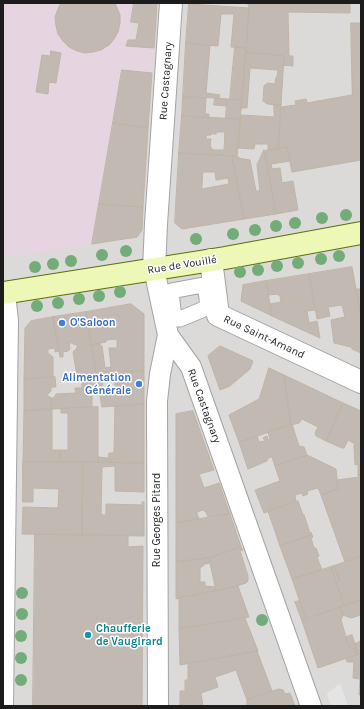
<!DOCTYPE html>
<html>
<head>
<meta charset="utf-8">
<style>
  body { margin:0 }
  #map { position:relative; width:364px; height:709px; overflow:hidden; background:#eeebe2; font-family:Karla,sans-serif }
  canvas { display:block }
  .frame { position:absolute; inset:0; border:4px solid #1c1c1c; pointer-events:none }
</style>
</head>
<body>
<div id="map">
<canvas width="364" height="709"></canvas>
<div class="frame"></div>
</div>
<script>
const ctx = document.querySelector('canvas').getContext('2d');
ctx.lineJoin = 'round';
function fill(path, color) {
  ctx.fillStyle = color;
  ctx.fill(path, 'evenodd');
}
function stroke(path, color, width, dash) {
  ctx.strokeStyle = color;
  ctx.lineWidth = width;
  ctx.lineCap = dash ? 'butt' : 'round';
  ctx.setLineDash(dash || []);
  ctx.stroke(path);
}
function label(font, color, halo, rows, align = 'center') {
  ctx.font = font + ' Karla,sans-serif';
  ctx.lineWidth = 3;
  ctx.setLineDash([]);
  ctx.textBaseline = 'middle';
  ctx.strokeStyle = halo;
  ctx.fillStyle = color;
  for (const [text, x, y, turn = 0] of rows) {
    ctx.save();
    ctx.translate(x, y);
    ctx.rotate((+turn || 0) * Math.PI / 180);
    ctx.textAlign = isNaN(turn) ? turn : align;
    if (halo) ctx.strokeText(text, 0, 0);
    ctx.fillText(text, 0, 0);
    ctx.restore();
  }
}
const residential = new Path2D(`
  M 19,3 L 361,3 L 361,706 L 3,706 L 3,53 Z`);
const industrial = new Path2D(`
  M 3,3 L 134,3 L 128,46 L 153,48 L 152,73 L 123,70 L 92,245 L 3,257 Z`);
const parking = new Path2D(`
  M 340,683 L 348,706 L 331,706 L 327,694 Z`);
const building = new Path2D(`
  M 61,3 L 115,3 L 120,15 L 120,23 L 118,32 L 114,39 L 109,45 L 101,50 L 93,52 L 85,53 L 77,51 L 69,47 L 63,41 L 58,34 L 56,26 L 55,17 L 58,9 Z
  M 134,3 L 157,3 L 154,48 L 126,46 L 128,40 L 136,40 L 139,23 L 131,22 Z
  M 248,3 L 350,3 L 350,13 L 288,12 L 289,56 L 293,56 L 293,66 L 283,65 L 284,56 L 246,52 L 249,8 Z
  M 189,4 L 249,8 L 246,48 L 231,47 L 234,14 L 221,14 L 218,46 L 186,43 Z
  M 351,23 L 361,23 L 361,160 L 292,172 L 287,147 L 278,149 L 281,107 L 296,105 L 295,101 L 306,99 L 307,103 L 352,95 Z
  M 186,43 L 210,45 L 206,93 L 220,95 L 219,98 L 183,97 Z
  M 235,47 L 246,48 L 242,100 L 230,99 Z
  M 51,51 L 61,53 L 56,83 L 49,82 L 48,94 L 36,92 L 42,55 L 50,56 Z
  M 246,52 L 284,56 L 281,105 L 267,104 L 263,101 L 264,86 L 268,83 L 275,84 L 276,77 L 277,77 L 278,70 L 250,68 L 247,108 L 241,108 Z
  M 122,70 L 152,73 L 148,128 L 113,123 Z
  M 183,97 L 206,98 L 205,114 L 209,114 L 209,118 L 182,116 Z
  M 215,98 L 227,99 L 227,106 L 214,105 Z
  M 227,99 L 242,100 L 240,119 L 226,118 Z
  M 274,105 L 281,105 L 278,149 L 268,151 L 268,144 L 255,144 L 254,149 L 238,148 L 241,115 L 274,117 Z
  M 182,116 L 240,119 L 237,156 L 179,153 ZM 216,132 L 225,132 L 224,150 L 213,150 L 210,146 L 211,139 L 206,139 L 206,135 L 211,135 L 211,133 L 213,134 L 216,134 Z
  M 113,123 L 148,128 L 143,207 L 99,204 Z
  M 287,147 L 290,161 L 271,164 L 272,169 L 280,168 L 282,183 L 293,181 L 298,210 L 276,214 L 265,151 Z
  M 264,150 L 276,214 L 244,219 L 232,156 L 239,157 L 238,158 L 250,160 L 256,191 L 260,191 L 257,165 Z
  M 179,153 L 232,156 L 244,219 L 182,229 L 175,223 ZM 203,172 L 215,172 L 216,180 L 228,178 L 229,184 L 202,189 Z
  M 99,204 L 143,207 L 142,230 L 137,237 L 92,244 Z
  M 352,267 L 361,316 L 361,353 L 352,349 L 351,347 L 334,343 L 331,320 L 345,317 L 342,305 L 328,307 L 330,316 L 317,319 L 309,274 Z
  M 309,274 L 315,310 L 307,311 L 309,323 L 317,321 L 320,338 L 272,316 L 270,304 L 281,302 L 280,296 L 277,294 L 269,295 L 266,281 Z
  M 266,281 L 270,304 L 272,316 L 241,301 L 243,285 Z
  M 356,289 L 361,289 L 361,316 Z
  M 131,304 L 144,314 L 144,371 L 112,374 L 109,348 L 117,348 L 117,339 L 106,340 L 106,342 L 91,345 L 86,312 Z
  M 86,312 L 96,374 L 77,376 L 73,352 L 77,348 L 77,345 L 73,344 L 72,343 L 69,343 L 70,349 L 68,351 L 63,352 L 63,357 L 60,357 L 53,317 Z
  M 53,317 L 59,351 L 55,352 L 55,348 L 48,349 L 48,354 L 49,354 L 53,357 L 53,377 L 24,379 L 25,328 L 31,321 Z
  M 99,344 L 102,346 L 105,368 L 111,367 L 112,374 L 96,374 L 91,345 Z
  M 220,346 L 253,361 L 250,369 L 230,386 L 220,390 L 208,356 Z
  M 269,368 L 284,375 L 291,425 L 239,442 L 229,415 L 259,399 Z
  M 144,371 L 144,404 L 102,407 L 96,374 ZM 115,379 L 115,394 L 103,393 L 102,380 Z
  M 96,374 L 99,392 L 92,393 L 92,407 L 52,409 L 51,398 L 54,398 L 56,394 L 76,393 L 75,388 L 82,388 L 82,375 Z
  M 284,375 L 343,403 L 326,441 L 316,436 L 315,433 L 318,427 L 302,419 L 299,423 L 291,425 Z
  M 55,377 L 56,387 L 51,387 L 51,391 L 47,395 L 51,398 L 52,409 L 24,411 L 24,379 Z
  M 343,403 L 361,411 L 361,474 L 358,475 L 358,464 L 355,465 L 354,446 L 355,444 L 348,440 L 344,448 L 342,448 L 326,441 Z
  M 144,404 L 144,463 L 98,462 L 98,457 L 108,458 L 109,453 L 114,453 L 115,406 Z
  M 98,407 L 98,462 L 60,462 L 60,450 L 68,450 L 68,413 L 61,413 L 61,409 Z
  M 52,409 L 52,450 L 60,450 L 60,462 L 23,462 L 24,411 Z
  M 193,411 L 214,470 L 199,474 L 204,488 L 219,483 L 230,514 L 208,517 L 206,512 L 203,510 L 197,512 L 197,514 L 199,519 L 176,523 L 176,414 Z
  M 292,424 L 299,446 L 304,447 L 307,455 L 275,466 L 272,457 L 268,458 L 267,461 L 248,469 L 239,442 L 257,436 L 259,442 L 265,441 L 263,438 L 267,436 L 268,440 L 270,439 L 268,432 Z
  M 307,455 L 336,469 L 338,489 L 321,495 L 318,488 L 307,491 L 308,494 L 303,496 L 302,493 L 295,495 L 296,502 L 264,513 L 255,490 L 280,481 L 275,466 Z
  M 23,462 L 83,462 L 82,535 L 22,534 L 23,507 L 58,508 L 59,489 L 33,488 L 33,502 L 23,502 Z
  M 83,462 L 144,463 L 144,492 L 115,491 L 115,466 L 102,467 L 101,515 L 106,515 L 106,504 L 142,505 L 142,502 L 144,502 L 144,536 L 82,535 Z
  M 361,474 L 361,556 L 345,562 L 321,495 L 338,489 L 337,480 L 359,477 L 358,475 Z
  M 298,501 L 303,515 L 304,515 L 310,533 L 311,532 L 312,535 L 280,546 L 268,511 Z
  M 230,514 L 241,547 L 209,558 L 176,562 L 176,523 Z
  M 35,534 L 128,535 L 128,547 L 143,546 L 142,706 L 33,706 Z
  M 312,535 L 313,537 L 311,538 L 314,548 L 316,548 L 319,556 L 317,557 L 322,570 L 292,579 L 280,546 Z
  M 241,547 L 243,550 L 240,551 L 248,576 L 248,581 L 246,583 L 240,585 L 216,591 L 209,558 Z
  M 359,557 L 361,563 L 361,600 L 344,606 L 336,582 L 340,581 L 334,566 Z
  M 209,558 L 210,563 L 205,564 L 200,568 L 200,582 L 205,582 L 205,586 L 215,587 L 216,591 L 176,599 L 176,562 Z
  M 334,566 L 340,581 L 336,582 L 331,567 Z
  M 331,567 L 344,606 L 306,619 L 292,579 Z
  M 238,586 L 249,617 L 179,629 L 179,598 Z
  M 361,600 L 361,615 L 351,618 L 343,615 L 340,607 Z
  M 299,601 L 306,619 L 302,621 L 295,602 Z
  M 340,607 L 343,615 L 341,620 L 349,647 L 354,649 L 356,655 L 318,668 L 302,621 Z
  M 245,618 L 258,651 L 180,665 L 179,629 Z
  M 352,635 L 358,654 L 356,654 L 354,649 L 349,647 L 346,637 Z
  M 361,641 L 361,654 L 356,655 L 356,654 L 358,654 L 355,644 Z
  M 257,651 L 272,691 L 247,700 L 236,670 L 215,677 L 218,687 L 201,693 L 203,706 L 180,706 L 180,691 L 185,691 L 185,680 L 188,680 L 188,664 Z
  M 361,654 L 361,695 L 359,695 L 360,679 L 353,678 L 354,662 L 347,662 L 346,659 Z
  M 279,689 L 283,690 L 285,694 L 290,693 L 295,706 L 247,706 L 247,700 Z`);
const pedestrian = new Path2D(`
  M 203,285 L 205,287 C 206,294 210,304 204,309 L 180,319 L 177,319 L 175,318 L 173,310 L 171,291 Z`);
const minor = new Path2D(`
  M 154,269 L 168,335 L 191,367 L 311,706
  M 3,706 L 8,321 L 5,293
  M 158,706 L 157,401 L 160,374 L 168,335`);
const tertiary = new Path2D(`
  M 211,260 L 218,315 L 361,382
  M 154,269 L 156,224 L 171,3`);
const secondary = new Path2D(`
  M 3,293 L 225,258 L 361,233`);
const trees = [
  [346,215],
  [322,218],
  [295,223],
  [276,226],
  [255,230],
  [233,234],
  [196,239],
  [126,251],
  [102,255],
  [339,256],
  [321,259],
  [71,261],
  [298,263],
  [53,264],
  [277,266],
  [35,267],
  [258,270],
  [240,272],
  [120,292],
  [99,296],
  [79,299],
  [58,303],
  [37,306],
  [22,593],
  [22,614],
  [262,620],
  [21,636],
  [21,658],
  [21,680]
];
const markers = [
  [62,323,4,"#3f7fe0"],
  [139,384,4,"#3f7fe0"],
  [88,635,4,"#0f9aa8"]
];
const streetNames = [
  ["Rue Castagnary",166,81,-86],
  ["Rue de Vouillé",182,265,-9],
  ["Rue Saint-Amand",264,337,25],
  ["Rue Castagnary",204,406,70],
  ["Rue Georges Pitard",157,520,-90]
];
const shopNames = [
  ["O'Saloon",70,323],
  ["Alimentation",131,378,"right"],
  ["Générale",131,391,"right"]
];
const cultureNames = [
  ["Chaufferie",96,629],
  ["de Vaugirard",96,642]
];
fill(residential, '#dbdad9');
fill(industrial, '#e7d4e1');
fill(parking, '#e4e4e4');
fill(building, '#c2bab2');
stroke(building, '#bfb4a5', 1);
stroke(pedestrian, '#a3a3a3', 17);
stroke(minor, '#a3a3a3', 22);
stroke(tertiary, '#a3a3a3', 24);
stroke(secondary, '#597106', 24);
stroke(pedestrian, '#fff', 15);
stroke(minor, '#fff', 20);
stroke(tertiary, '#fff', 22);
stroke(secondary, '#edf8b6', 22);
ctx.fillStyle = '#72ac78';
for (const [x, y] of trees) {
  ctx.beginPath();
  ctx.arc(x, y, 6, 0, 2 * Math.PI);
  ctx.fill();
}
for (const [x, y, r, color] of markers) {
  const dot = new Path2D();
  dot.arc(x, y, r, 0, 2 * Math.PI);
  ctx.fillStyle = color;
  ctx.fill(dot);
  stroke(dot, '#fff', 1.5);
}
label('11px', '#1c1c1c', '#fff', streetNames);
label('bold 11px', '#366cbe', '#fff', shopNames, 'left');
label('bold 11px', '#0d838f', '#fff', cultureNames, 'left');
</script>
</body>
</html>
